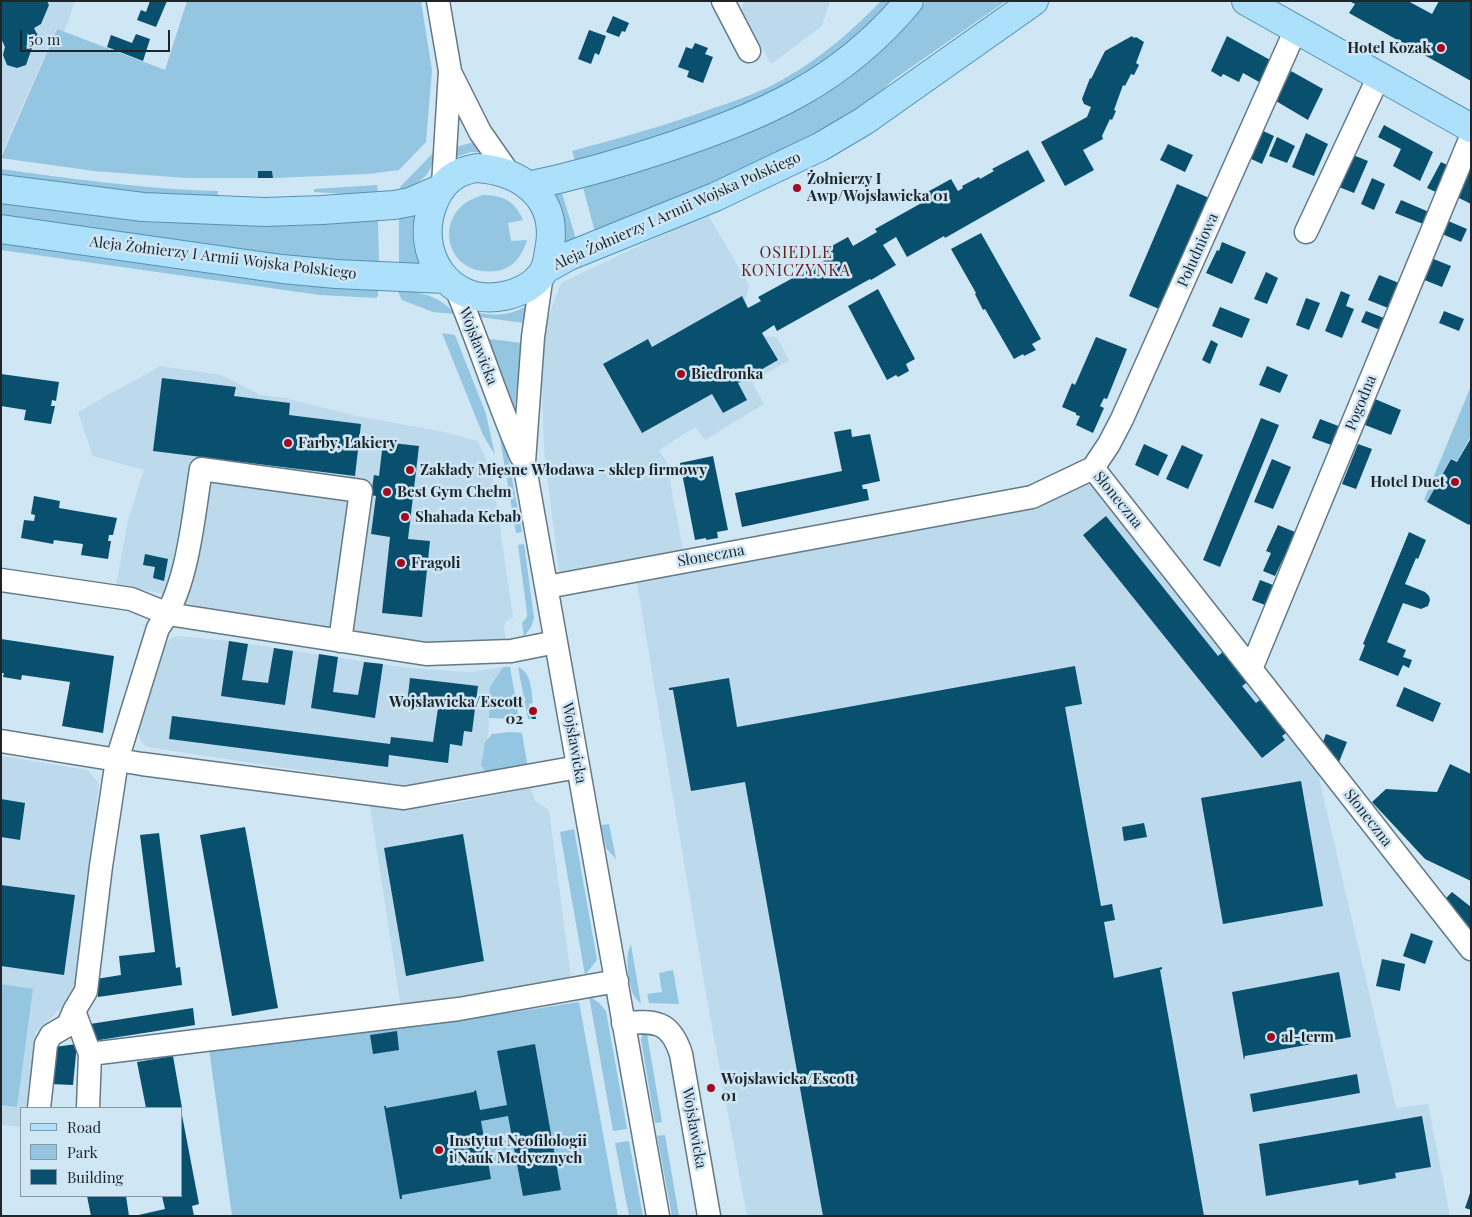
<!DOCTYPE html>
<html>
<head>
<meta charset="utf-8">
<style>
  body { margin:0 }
  #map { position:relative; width:1472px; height:1217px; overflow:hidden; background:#cfe6f4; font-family:"Playfair Display",serif }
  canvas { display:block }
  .frame { position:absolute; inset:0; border:2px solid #1e262c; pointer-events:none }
  .legend { position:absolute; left:20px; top:1107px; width:162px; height:90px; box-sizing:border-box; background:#cfe6f4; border:1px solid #8899a4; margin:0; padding:6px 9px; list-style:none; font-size:15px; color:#1e262c }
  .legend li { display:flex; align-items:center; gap:10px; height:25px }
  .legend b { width:25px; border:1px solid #8899a4 }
  .scale { position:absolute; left:20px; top:30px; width:150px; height:22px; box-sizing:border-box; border:2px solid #1e262c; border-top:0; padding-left:6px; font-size:15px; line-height:18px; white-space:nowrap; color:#1e262c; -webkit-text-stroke:4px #cfe6f4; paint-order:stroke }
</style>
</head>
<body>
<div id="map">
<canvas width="1472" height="1217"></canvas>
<div class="frame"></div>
<ul class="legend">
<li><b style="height:6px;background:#ace0fb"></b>Road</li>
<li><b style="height:14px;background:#94c6e2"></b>Park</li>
<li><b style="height:14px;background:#09506e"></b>Building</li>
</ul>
<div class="scale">50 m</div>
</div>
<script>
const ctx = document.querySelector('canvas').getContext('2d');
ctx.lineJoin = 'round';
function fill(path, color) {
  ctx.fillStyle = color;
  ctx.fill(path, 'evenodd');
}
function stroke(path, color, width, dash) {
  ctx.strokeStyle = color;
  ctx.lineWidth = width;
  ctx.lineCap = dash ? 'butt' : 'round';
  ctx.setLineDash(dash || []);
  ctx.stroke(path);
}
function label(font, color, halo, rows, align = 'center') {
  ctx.font = font + ' "Playfair Display",serif';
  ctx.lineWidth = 5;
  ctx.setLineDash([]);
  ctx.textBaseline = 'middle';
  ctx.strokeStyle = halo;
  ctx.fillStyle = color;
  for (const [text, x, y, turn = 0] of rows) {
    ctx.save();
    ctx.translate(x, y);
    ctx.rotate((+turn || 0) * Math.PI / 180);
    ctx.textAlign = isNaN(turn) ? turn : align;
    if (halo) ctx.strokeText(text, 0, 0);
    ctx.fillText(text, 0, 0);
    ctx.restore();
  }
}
const built = new Path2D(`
  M 1,1 L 75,1 L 64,32 L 56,29 L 1,155 Z
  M 745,1 L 830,1 L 822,26 L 771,64 L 741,10 Z
  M 707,213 L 749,285 L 743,311 L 758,336 L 777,337 L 789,360 L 752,382 L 764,404 L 705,440 L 695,427 L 659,450 L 666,461 L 683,549 L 578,571 L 559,573 L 544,450 L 541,360 L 545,326 L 561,283 Z
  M 160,366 L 220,375 L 261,395 L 285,398 L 361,417 L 439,431 L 478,441 L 492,473 L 513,617 L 505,622 L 504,627 L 506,642 L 452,646 L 203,611 L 161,593 L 116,586 L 128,520 L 144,470 L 93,456 L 78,412 Z
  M 1094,468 L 1312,748 L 1396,1108 L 1428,1104 L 1450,1216 L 747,1216 L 709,1011 L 635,571 L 995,505 Z
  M 179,636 L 229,641 L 408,668 L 470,672 L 503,667 L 490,687 L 488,737 L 484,746 L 481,765 L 489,773 L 427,787 L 384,783 L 147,747 L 141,741 L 137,729 L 150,677 L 166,644 L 172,637 Z
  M 1,756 L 88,770 L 99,784 L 76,985 L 61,1008 L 36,1032 L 26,1108 L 21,1108 L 21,1127 L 1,1125 Z
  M 531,788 L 535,801 L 549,810 L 571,978 L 401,1007 L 370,806 L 412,808 L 446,805 Z`);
const green = new Path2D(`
  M 187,1 L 421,1 L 432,70 L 426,142 L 399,170 L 368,174 L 273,178 L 272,171 L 259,171 L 258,178 L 186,178 L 94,171 L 1,158 L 57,29 L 165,70 Z
  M 881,1 L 894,1 L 853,41 L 813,72 L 733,111 L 657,137 L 575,161 L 572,151 C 620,138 667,125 714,108 C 738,100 764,91 787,77 C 822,57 853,30 881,1 Z
  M 927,1 L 1006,1 L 893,80 L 861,110 L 845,121 L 713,185 L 595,232 L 582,184 C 619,172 656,161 694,149 C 731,137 768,125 803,107 C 852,81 891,42 927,1 Z
  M 478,141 L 482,152 L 471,152 L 456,157 L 456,147 Z
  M 434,152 C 433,176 420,183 399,191 L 401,186 Z
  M 1,169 C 73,179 145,189 218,191 L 218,196 L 204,199 L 135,195 L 1,178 Z
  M 377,185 L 378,195 L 358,195 L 314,192 L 314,189 Z
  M 561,190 L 576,239 L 557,246 L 550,192 Z
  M 483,195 C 503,195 515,201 523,220 L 508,223 L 511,241 L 527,240 C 522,256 513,269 496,271 C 443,278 430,209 483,195 Z
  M 1,203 L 143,222 L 238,224 L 378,220 L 379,264 L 341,263 L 1,219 Z
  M 420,214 L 422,265 L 399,264 L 399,217 Z
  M 1,241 L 378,289 L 378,296 L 376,298 L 320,295 L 1,250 Z
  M 398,290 C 421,292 440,296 455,314 L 433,312 L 420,307 L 402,300 L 399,294 Z
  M 526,306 L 524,323 L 472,316 L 470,311 C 490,316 508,317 526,306 Z
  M 442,333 L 455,335 L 486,414 L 495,455 L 483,435 Z
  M 482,338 L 522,343 L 514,413 Z
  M 1471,386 L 1471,436 L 1457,461 L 1451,458 L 1427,502 L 1424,500 Z
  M 498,427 L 506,446 L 522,532 L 516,533 Z
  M 524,544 L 534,618 L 531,627 L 524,637 L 522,623 L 527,617 L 527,613 L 518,545 Z
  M 503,667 L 510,667 L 519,719 L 489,718 L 490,687 Z
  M 518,667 C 532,673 531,690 533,703 L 529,704 L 532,719 L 528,719 Z
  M 510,732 L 522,733 L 528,769 L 489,773 L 485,771 L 481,765 L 485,742 L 492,734 Z
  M 609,824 L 616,859 L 606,848 L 601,825 Z
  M 574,829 L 597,960 L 585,975 L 560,832 Z
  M 631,945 L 641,1004 C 638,1001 635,998 633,994 C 629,984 624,953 631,945 Z
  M 673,970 L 679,1004 L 649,1003 L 647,994 L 662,992 L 659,973 Z
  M 1,984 L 33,989 L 17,1107 L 1,1105 Z
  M 589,996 L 599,1003 L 606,1011 L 627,1129 L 613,1131 Z
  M 579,1002 L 618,1216 L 232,1216 L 209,1049 L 515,1012 Z
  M 647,1034 L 662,1122 L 655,1123 L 641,1039 L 643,1035 Z
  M 665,1135 L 679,1216 L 672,1216 L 657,1136 Z
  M 629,1141 L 643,1216 L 629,1216 L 615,1143 Z`);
const building = new Path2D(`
  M 1,1 L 47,1 L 49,5 L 41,24 L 34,28 L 38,36 L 28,40 L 32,48 L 26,65 L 17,68 L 7,65 L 3,55 L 5,47 L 1,38 Z
  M 150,1 L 167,1 L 156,27 L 137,20 L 141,10 L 146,12 Z
  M 1349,1 L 1408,1 L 1432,14 L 1439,1 L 1471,1 L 1471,81 L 1349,13 L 1355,4 Z
  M 613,16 L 629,23 L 625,32 L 622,31 L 619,37 L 606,32 Z
  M 589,30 L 606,36 L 599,55 L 595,53 L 591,64 L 578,59 Z
  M 136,34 L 150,39 L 143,61 L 107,47 L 111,35 L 132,43 Z
  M 1132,36 L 1134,38 L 1136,37 L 1144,42 L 1136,63 L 1139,65 L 1134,75 L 1131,74 L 1125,86 L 1123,85 L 1114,110 L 1116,111 L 1112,120 L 1110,119 L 1102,136 L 1103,139 L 1083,150 L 1094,170 L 1065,186 L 1041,142 L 1087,117 L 1091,107 L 1084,104 L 1082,99 L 1090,78 L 1091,79 L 1105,51 Z
  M 1227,36 L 1272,61 L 1261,83 L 1243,73 L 1239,82 L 1223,74 L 1221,77 L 1211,71 Z
  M 695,43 L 708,48 L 705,54 L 713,57 L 703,83 L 687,77 L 689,71 L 678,67 L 686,47 L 692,49 Z
  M 1291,71 L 1323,89 L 1308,120 L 1276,101 Z
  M 1384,125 L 1433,152 L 1420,181 L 1393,166 L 1401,149 L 1378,137 Z
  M 1259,129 L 1274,136 L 1262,164 L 1247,157 Z
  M 1306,133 L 1328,144 L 1314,176 L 1292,167 Z
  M 1277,137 L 1295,146 L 1287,163 L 1269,156 Z
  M 1168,144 L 1193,155 L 1185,172 L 1160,160 Z
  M 1028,150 L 1045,181 L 945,238 L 944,236 L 907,257 L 896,237 L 883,245 L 896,265 L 871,280 L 870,279 L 777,331 L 774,325 L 762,333 L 778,360 L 738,383 L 747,400 L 723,413 L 712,394 L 642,433 L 603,364 L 648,339 L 652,347 L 742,296 L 748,308 L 761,301 L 758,297 L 824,261 L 819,253 L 848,237 L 853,246 L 877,232 L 875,229 L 925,201 L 922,195 L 951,179 L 958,191 L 963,188 L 962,186 L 979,177 L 980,179 L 994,171 L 992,169 Z
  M 1353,155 L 1368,161 L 1354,193 L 1339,187 Z
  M 1441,162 L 1451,167 L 1438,193 L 1427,188 Z
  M 1462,168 L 1471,172 L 1471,204 L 1451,194 Z
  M 258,171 L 272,171 L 273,178 L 258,178 Z
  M 1372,178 L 1385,184 L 1374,210 L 1361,204 Z
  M 1177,184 L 1214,200 L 1166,312 L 1129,296 Z
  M 1401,200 L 1429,212 L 1423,224 L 1395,213 Z
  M 1441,218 L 1467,229 L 1461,242 L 1435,231 Z
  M 981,233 L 1041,339 L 1032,344 L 1036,350 L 1024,356 L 1023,354 L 1014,359 L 985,309 L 983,310 L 975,294 L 976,293 L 951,249 Z
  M 1222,242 L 1246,252 L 1232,284 L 1206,273 L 1217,250 L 1219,251 Z
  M 1426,256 L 1451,266 L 1442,287 L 1417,277 Z
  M 1266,272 L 1278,278 L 1267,304 L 1254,299 Z
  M 1379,275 L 1399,283 L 1388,308 L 1368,300 Z
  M 878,289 L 915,359 L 906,364 L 909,371 L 898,377 L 896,375 L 887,380 L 848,306 Z
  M 1341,291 L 1350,295 L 1346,306 L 1354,309 L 1342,338 L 1325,331 Z
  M 1306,298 L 1320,303 L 1309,330 L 1296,325 Z
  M 1220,307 L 1250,319 L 1242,338 L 1212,326 Z
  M 1366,311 L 1384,318 L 1380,330 L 1361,322 Z
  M 1444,311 L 1464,319 L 1459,331 L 1439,323 Z
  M 1096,337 L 1127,349 L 1107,399 L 1104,398 L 1100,406 L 1104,408 L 1093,433 L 1076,425 L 1080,416 L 1076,415 L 1076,413 L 1062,407 L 1072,383 L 1075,385 Z
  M 1211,340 L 1218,344 L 1210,364 L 1202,360 Z
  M 1267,366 L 1288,375 L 1280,393 L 1259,385 Z
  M 1,374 L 59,382 L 56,401 L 52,400 L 51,406 L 55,406 L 51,424 L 24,420 L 26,410 L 1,406 Z
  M 162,378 L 236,387 L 234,396 L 290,403 L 289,415 L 361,424 L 355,476 L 153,451 Z
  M 1375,399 L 1401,410 L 1391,435 L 1365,425 Z
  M 1261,418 L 1279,425 L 1220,567 L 1203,560 Z
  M 1320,419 L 1341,427 L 1334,446 L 1312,438 Z
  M 851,429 L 852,437 L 870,434 L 880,481 L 862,485 L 863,489 L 867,489 L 869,500 L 742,527 L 735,493 L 842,471 L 834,432 Z
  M 1471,438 L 1471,522 L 1469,525 L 1427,502 L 1451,459 L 1457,462 Z
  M 383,442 L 419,446 L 408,539 L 430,541 L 422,617 L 382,613 L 390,537 L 371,534 L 376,496 L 371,495 L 374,475 L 379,476 Z
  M 1144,444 L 1168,455 L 1158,476 L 1135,465 Z
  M 1358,444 L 1372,449 L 1356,489 L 1342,484 Z
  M 1182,445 L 1203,455 L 1188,489 L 1166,479 Z
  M 713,456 L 728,530 L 717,532 L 718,538 L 706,540 L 706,538 L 695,540 L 680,463 Z
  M 1272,459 L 1291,467 L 1273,509 L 1254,502 Z
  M 34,496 L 60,501 L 59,508 L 117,518 L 113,535 L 109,535 L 108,541 L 111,541 L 108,559 L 81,555 L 83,544 L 54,540 L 53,544 L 21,538 L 24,520 L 34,521 L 35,515 L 31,514 Z
  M 1106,516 L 1218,656 L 1226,649 L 1250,680 L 1242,686 L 1256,703 L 1264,697 L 1290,730 L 1282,736 L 1285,740 L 1262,758 L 1083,535 Z
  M 1278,525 L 1295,532 L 1292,538 L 1298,541 L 1285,558 L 1284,557 L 1275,576 L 1263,571 L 1271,553 L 1266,551 Z
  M 1409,532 L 1426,540 L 1418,559 L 1416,558 L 1405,584 L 1425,592 L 1429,596 L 1430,600 L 1428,606 L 1421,609 L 1403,603 L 1387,642 L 1406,650 L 1403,657 L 1412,660 L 1409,668 L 1403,665 L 1398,676 L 1359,660 L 1365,645 L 1363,644 Z
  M 145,554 L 168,559 L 164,581 L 153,578 L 155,567 L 143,565 Z
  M 1260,580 L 1273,585 L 1265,605 L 1252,600 Z
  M 1,639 L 114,656 L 103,733 L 62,726 L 70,682 L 22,675 L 21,680 L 3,677 L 4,673 L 1,673 Z
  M 229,641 L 248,644 L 242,680 L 268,683 L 274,648 L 293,651 L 285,705 L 221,696 Z
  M 319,654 L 338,657 L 333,692 L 358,695 L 364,662 L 383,664 L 375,718 L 311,708 Z
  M 1075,666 L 1082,704 L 1065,707 L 1101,906 L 1112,904 L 1115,920 L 1104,922 L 1114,978 L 1162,967 L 1162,969 L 1160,970 L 1204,1216 L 823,1216 L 745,782 L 691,791 L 673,690 L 669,690 L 669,688 L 729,678 L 737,727 Z
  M 410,678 L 478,686 L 472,732 L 464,731 L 462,746 L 450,744 L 448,763 L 389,755 L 388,767 L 169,739 L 172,716 L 390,744 L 391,737 L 433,742 L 438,708 L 407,704 Z
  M 1404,687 L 1441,703 L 1433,722 L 1396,706 Z
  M 530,708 L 534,708 L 536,719 L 532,719 Z
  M 1326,734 L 1347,742 L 1337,767 L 1321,747 Z
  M 1450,764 L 1471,774 L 1471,881 L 1425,859 L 1372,802 L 1386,789 L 1437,792 Z
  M 1301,781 L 1323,906 L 1223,924 L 1201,798 Z
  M 1,799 L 25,803 L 20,840 L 1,837 Z
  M 1144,823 L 1147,837 L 1124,841 L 1122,827 Z
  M 245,827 L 278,1008 L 232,1016 L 200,835 Z
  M 159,833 L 176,968 L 180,967 L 182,985 L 98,997 L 96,979 L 121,975 L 119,956 L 155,952 L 140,835 Z
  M 463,834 L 484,961 L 406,976 L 384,848 Z
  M 1,885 L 75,895 L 64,975 L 1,966 Z
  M 1452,892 L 1471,907 L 1471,935 L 1443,901 Z
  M 1411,933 L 1433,941 L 1425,964 L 1403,956 Z
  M 1382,959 L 1405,964 L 1400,991 L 1376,986 Z
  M 1339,972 L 1351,1037 L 1245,1056 L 1244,1060 L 1232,992 Z
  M 193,1008 L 195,1025 L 93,1041 L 90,1024 Z
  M 397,1031 L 399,1050 L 373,1054 L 370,1035 Z
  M 77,1044 L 73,1085 L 50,1084 L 54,1047 Z
  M 535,1044 L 561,1190 L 523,1196 L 508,1116 L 481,1121 L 491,1179 L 402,1195 L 402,1199 L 400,1199 L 384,1106 L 386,1106 L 386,1108 L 474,1092 L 474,1091 L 476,1090 L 480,1110 L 507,1105 L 497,1051 Z
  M 173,1056 L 182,1108 L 146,1108 L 137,1062 Z
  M 1357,1074 L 1360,1093 L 1253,1112 L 1250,1094 Z
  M 181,1110 L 199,1204 L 192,1206 L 194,1216 L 134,1216 L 165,1209 L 162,1196 L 181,1196 Z
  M 1422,1116 L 1431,1167 L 1395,1173 L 1396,1178 L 1359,1185 L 1358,1180 L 1266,1196 L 1259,1144 Z
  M 1470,1193 L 1471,1193 L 1471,1210 L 1465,1208 Z
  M 87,1196 L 126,1196 L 129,1216 L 91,1216 Z`);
const minor = new Path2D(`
  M 438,1 L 450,71 L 443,185
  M 723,1 L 749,51
  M 450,72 L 480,132 L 510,175
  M 1306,232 L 1379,76
  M 542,274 L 533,337 L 524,462 L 658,1216
  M 455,286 C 479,342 497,401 521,456
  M 1093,468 L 1109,444 L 1122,419 L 1296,29
  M 1,580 L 131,599 L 168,614 L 426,654 L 511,651 L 556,642
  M 547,587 L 1032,497 L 1093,468 L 1471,949
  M 1251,669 L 1471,137
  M 1,741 L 142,764 L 404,798 L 578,767
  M 623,1023 C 655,1021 670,1020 681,1054 L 709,1216
  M 90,1054 L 459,1009 L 617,981
  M 39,1108 L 46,1044 L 51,1035 L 68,1025 L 74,1011
  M 88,1108 L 90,1054 L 74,1011 L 86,991 L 101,866 L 117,760 L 158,628 C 188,589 193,518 201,469 L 361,491 L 340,641`);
const major = new Path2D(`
  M 1246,1 L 1471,128
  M 477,168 C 521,171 557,197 550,245 C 548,254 548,266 542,274 C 533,286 518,293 504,296 C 448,307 414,253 433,204 C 441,183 455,171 477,168 Z
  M 528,186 C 575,176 621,163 666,148 C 764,115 841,83 909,1
  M 1,189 L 143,207 L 265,212 L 322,210 L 394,205 L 410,202 L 440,189
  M 1,229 L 282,269 L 336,274 L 445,279
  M 544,270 L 569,256 L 715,197 L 820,147 L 864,121 L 1034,1`);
const markers = [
  [1441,48,5,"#a4091f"],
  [797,188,5,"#a4091f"],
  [681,374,5,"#a4091f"],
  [288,443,5,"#a4091f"],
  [410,470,5,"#a4091f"],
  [1455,482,5,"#a4091f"],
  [387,492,5,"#a4091f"],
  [405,517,5,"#a4091f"],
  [401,563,5,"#a4091f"],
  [533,711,5,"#a4091f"],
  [1271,1037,5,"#a4091f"],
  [711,1088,5,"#a4091f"],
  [439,1150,5,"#a4091f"]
];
const poiNames = [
  ["Hotel Kozak",1431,48,"right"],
  ["Żołnierzy I",807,179],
  ["Awp/Wojsławicka 01",807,196],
  ["Biedronka",691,374],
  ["Farby, Lakiery",298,443],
  ["Zakłady Mięsne Włodawa - sklep firmowy",420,470],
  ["Hotel Duet",1445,482,"right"],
  ["Best Gym Chełm",397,492],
  ["Shahada Kebab",415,517],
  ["Fragoli",411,563],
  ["Wojsławicka/Escott",523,702,"right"],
  ["02",523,719,"right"],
  ["al-term",1281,1037],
  ["Wojsławicka/Escott",721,1079],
  ["01",721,1096],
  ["Instytut Neofilologii",449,1141],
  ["i Nauk Medycznych",449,1158]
];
const streetNames = [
  ["Aleja Żołnierzy I Armii Wojska Polskiego",677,211,-24],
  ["Południowa",1198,250,-66],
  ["Aleja Żołnierzy I Armii Wojska Polskiego",223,258,7],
  ["Wojsławicka",478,346,69],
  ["Pogodna",1361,403,-68],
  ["Słoneczna",1118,500,51],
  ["Słoneczna",711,556,-10],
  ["Wojsławicka",574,743,80],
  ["Słoneczna",1368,818,52],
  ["Wojsławicka",694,1128,80]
];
const neighbourhoodNames = [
  ["OSIEDLE",796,253],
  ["KONICZYNKA",796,271]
];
fill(built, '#bcdaec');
fill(green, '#94c6e2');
fill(building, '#09506e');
stroke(minor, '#647986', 25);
stroke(major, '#5791b1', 30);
stroke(minor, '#fff', 22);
stroke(major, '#ace0fb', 28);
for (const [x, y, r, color] of markers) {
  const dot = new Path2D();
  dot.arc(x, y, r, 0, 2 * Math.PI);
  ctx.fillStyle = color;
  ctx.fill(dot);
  stroke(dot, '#cfe6f4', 2);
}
label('bold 15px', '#1e262c', '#cfe6f4', poiNames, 'left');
label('15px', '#1e262c', '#cfe6f4', streetNames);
ctx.letterSpacing = '1px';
label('16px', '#631e1e', '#cfe6f4', neighbourhoodNames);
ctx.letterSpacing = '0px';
</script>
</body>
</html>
